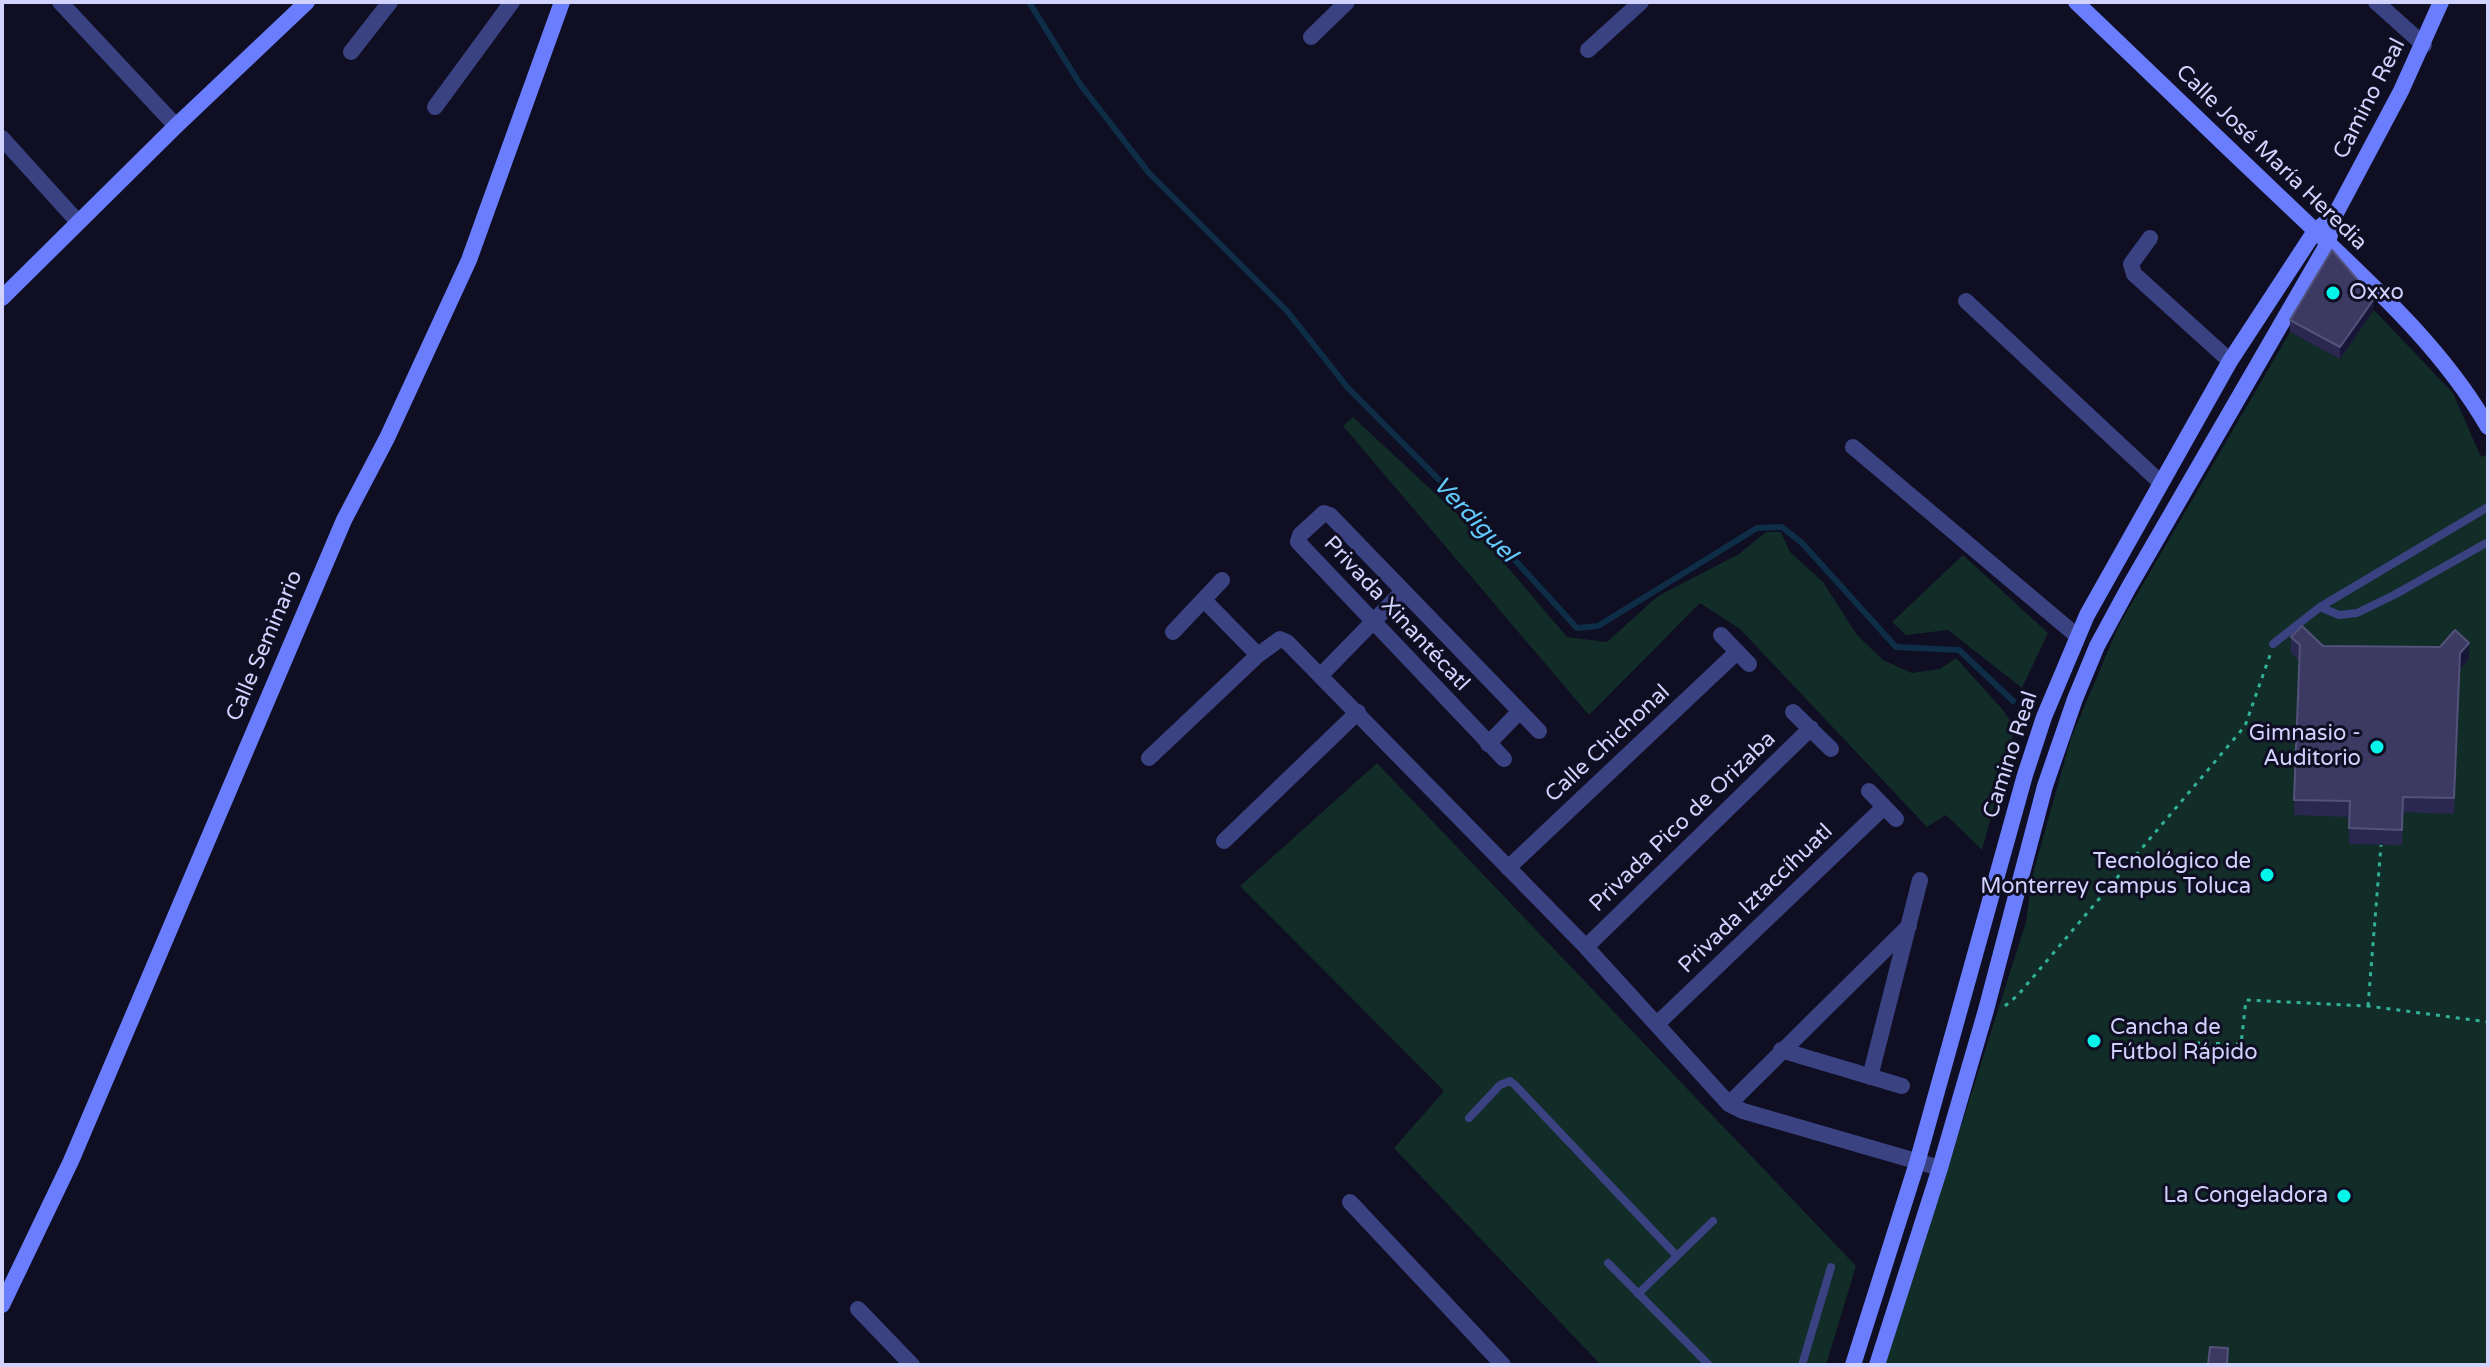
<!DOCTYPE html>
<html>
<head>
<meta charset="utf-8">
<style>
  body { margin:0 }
  #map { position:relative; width:2490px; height:1367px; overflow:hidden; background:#0f0e23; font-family:"Varela Round",sans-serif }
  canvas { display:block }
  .frame { position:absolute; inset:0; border:4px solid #d1d3fe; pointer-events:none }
</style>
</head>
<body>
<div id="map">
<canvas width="2490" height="1367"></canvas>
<div class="frame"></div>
</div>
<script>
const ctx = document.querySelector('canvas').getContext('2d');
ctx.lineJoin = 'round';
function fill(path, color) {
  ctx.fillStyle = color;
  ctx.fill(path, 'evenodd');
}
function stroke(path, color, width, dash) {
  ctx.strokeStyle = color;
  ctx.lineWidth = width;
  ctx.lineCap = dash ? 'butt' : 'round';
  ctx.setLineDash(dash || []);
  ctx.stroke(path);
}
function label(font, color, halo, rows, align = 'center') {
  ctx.font = font + ' "Varela Round",sans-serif';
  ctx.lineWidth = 6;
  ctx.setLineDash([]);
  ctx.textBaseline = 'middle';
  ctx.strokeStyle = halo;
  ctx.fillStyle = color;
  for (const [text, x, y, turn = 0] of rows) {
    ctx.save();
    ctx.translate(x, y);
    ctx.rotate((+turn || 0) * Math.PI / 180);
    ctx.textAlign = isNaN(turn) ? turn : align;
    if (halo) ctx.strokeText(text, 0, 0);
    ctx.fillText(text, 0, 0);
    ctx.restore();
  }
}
const green = new Path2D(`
  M 2374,310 L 2453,393 L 2481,457 L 2488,454 L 2488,1365 L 1885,1365 L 2026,922 L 2032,877 L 2071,738 L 2118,627 L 2290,332 L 2340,358 Z
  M 1353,417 L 1482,537 L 1567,637 L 1607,642 L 1658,596 L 1739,554 L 1766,532 L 1781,532 L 1790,552 L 1823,582 L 1857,635 L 1883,660 L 1912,673 L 1940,669 L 1956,658 L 2003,710 L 2015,728 L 1982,850 L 1946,815 L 1927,827 L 1740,629 L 1700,603 L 1589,715 L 1343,426 Z
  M 1963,555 L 2048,633 L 2022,688 L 1948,630 L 1906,635 L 1892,622 Z
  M 1377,763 L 1856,1266 L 1826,1365 L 1601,1365 L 1394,1148 L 1444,1091 L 1240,886 Z`);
const stream = new Path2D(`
  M 1029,2 L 1080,84 L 1149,173 L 1287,311 L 1348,388 L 1473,514 L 1577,628 L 1598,626 L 1757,528 L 1782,527 L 1802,543 L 1896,647 L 1959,650 L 2013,701`);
const path = new Path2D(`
  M 2005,1006 L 2018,995 L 2245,726 L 2270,655
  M 2368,1006 L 2381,845
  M 2196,1043 L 2241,1044 L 2246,1000 L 2368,1006 L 2488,1022`);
const lane = new Path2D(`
  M 2320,607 L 2339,615 L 2357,613 L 2394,595 L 2488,542
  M 2273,644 L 2320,607 L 2488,507
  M 1469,1118 L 1500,1085 L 1510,1081 L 1515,1085 L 1677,1256
  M 1608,1263 L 1709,1365
  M 1638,1294 L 1713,1221
  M 1802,1365 L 1831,1267`);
const street = new Path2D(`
  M 60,2 L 176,126
  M 2376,2 L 2424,45
  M 1311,37 L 1347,2
  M 1588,50 L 1641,2
  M 351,52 L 390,2
  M 435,107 L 512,2
  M 2,138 L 78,222
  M 2150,238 L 2131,264 L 2134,274 L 2230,361
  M 1966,301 L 2161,483
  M 1853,447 L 2077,636
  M 1204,600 L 1258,655
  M 1173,632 L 1222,580
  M 1721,635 L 1749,664
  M 1321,675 L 1403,591
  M 1793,712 L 1831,749
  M 1488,744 L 1519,712
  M 1149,758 L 1258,655 L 1280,639 L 1287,642 L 1586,947 L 1729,1104 L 1743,1111 L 1940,1168
  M 1504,759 L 1298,542 L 1300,535 L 1324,513 L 1330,515 L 1539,731
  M 1869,791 L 1896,819
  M 1224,841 L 1358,712
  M 1508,868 L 1737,652
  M 1586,947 L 1811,728
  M 1658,1023 L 1884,807
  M 1781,1050 L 1902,1086
  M 1870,1077 L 1920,880
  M 1729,1104 L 1909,926
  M 1350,1202 L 1503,1365
  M 858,1309 L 912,1365`);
const secondary = new Path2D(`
  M 2076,2 C 2152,75 2229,149 2306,222 C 2372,285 2442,347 2488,427
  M 2,298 L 176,126 L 307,2
  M 2,1305 L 71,1161 L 344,520 L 387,438 L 469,260 L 562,2
  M 1853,1365 L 1917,1163 L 2025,775 L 2044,717 L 2087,615 L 2230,361 L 2315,231 L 2335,215
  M 1877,1365 L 1940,1168 L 1986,1010 L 2045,786 L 2075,699 L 2097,646 L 2129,587 L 2328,243 L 2335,215 L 2401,91 L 2441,2`);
const wall = new Path2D(`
  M 2374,310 L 2340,359 L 2290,332 L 2290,320 Z
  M 2291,637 L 2323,646 L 2469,659 L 2460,669 L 2454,814 L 2403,812 L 2402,845 L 2349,844 L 2349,817 L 2294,815 L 2299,660 L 2291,653 Z`);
const shadedWall = new Path2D(`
  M 2374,299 L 2374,310 L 2340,359 L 2340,347 Z
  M 2469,643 L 2469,659 L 2460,669 L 2454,814 L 2460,653 Z`);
const building = new Path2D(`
  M 2332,250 L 2374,299 L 2340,347 L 2290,320 Z
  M 2302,626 L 2323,646 L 2440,647 L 2455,630 L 2469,643 L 2460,653 L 2454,798 L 2403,797 L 2402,830 L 2349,828 L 2350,801 L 2294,800 L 2300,645 L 2291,637 Z
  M 2210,1347 L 2228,1348 L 2227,1365 L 2208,1365 Z`);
const markers = [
  [2333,293,8,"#06f5ea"],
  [2377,747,8,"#06f5ea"],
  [2267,875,8,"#06f5ea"],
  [2094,1041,8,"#06f5ea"],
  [2344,1196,8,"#06f5ea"]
];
const streetNames = [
  ["Camino Real",2370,99,-63],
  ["Calle José María Heredia",2271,158,44],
  ["Privada Xinantécatl",1396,614,47],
  ["Calle Seminario",265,646,-67],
  ["Calle Chichonal",1608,744,-43],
  ["Camino Real",2011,755,-72],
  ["Privada Pico de Orizaba",1683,822,-44],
  ["Privada Iztaccíhuatl",1756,899,-44]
];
const poiNames = [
  ["Oxxo",2349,293,"left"],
  ["Gimnasio -",2361,734],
  ["Auditorio",2361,759],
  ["Tecnológico de",2251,862],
  ["Monterrey campus Toluca",2251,887],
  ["Cancha de",2110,1028,"left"],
  ["Fútbol Rápido",2110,1053,"left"],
  ["La Congeladora",2328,1196]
];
const waterNames = [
  ["Verdiguel",1474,520,46]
];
fill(green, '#122c28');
stroke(stream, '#0e2d47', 6);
stroke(path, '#31b297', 3, [4, 6]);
stroke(lane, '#3a4281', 8);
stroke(street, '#3a4281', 16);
stroke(secondary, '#6a7dfc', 16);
fill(wall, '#2a2850');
fill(shadedWall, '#171636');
fill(building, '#3c3a63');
stroke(building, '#53527b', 2);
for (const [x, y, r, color] of markers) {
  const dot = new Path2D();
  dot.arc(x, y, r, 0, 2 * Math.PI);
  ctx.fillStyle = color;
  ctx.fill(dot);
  stroke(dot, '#0f0e23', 3);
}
label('22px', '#d1d3fe', '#0f0e23', streetNames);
label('22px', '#d1d3fe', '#0f0e23', poiNames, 'right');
label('italic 24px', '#62cbfb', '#0f0e23', waterNames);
</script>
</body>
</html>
